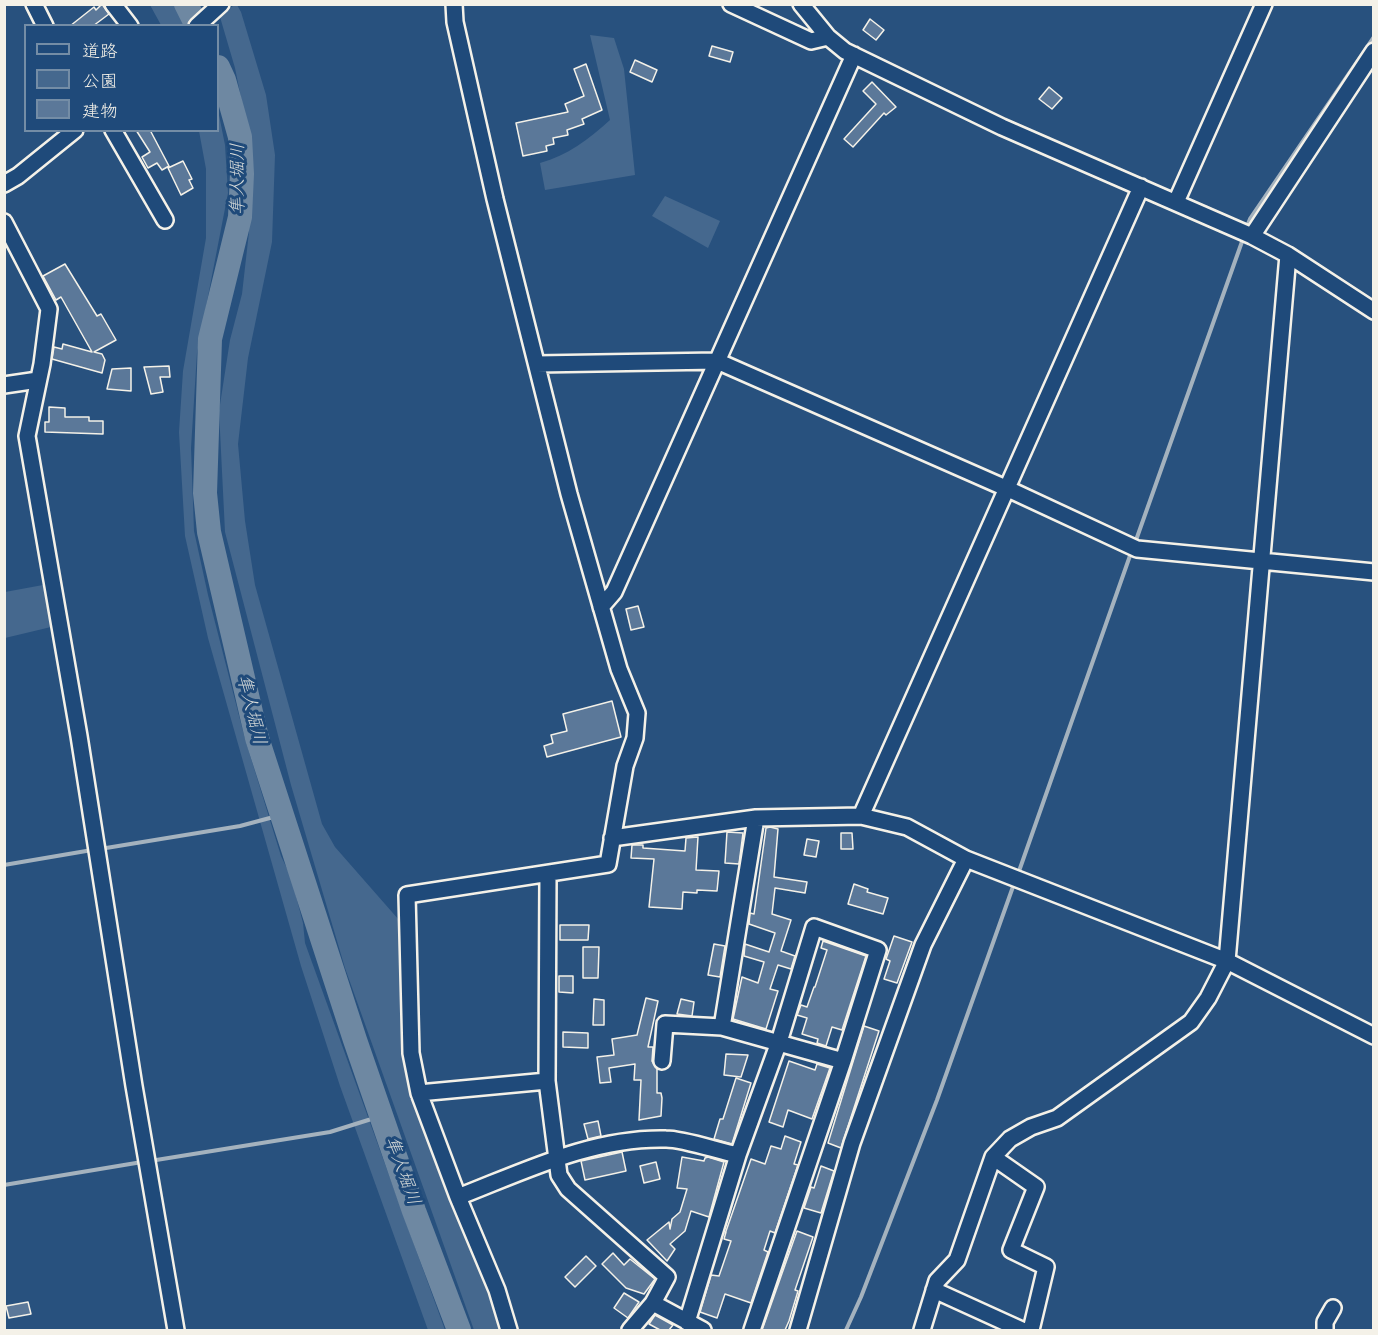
<!DOCTYPE html>
<html>
<head>
<meta charset="utf-8">
<style>
  body { margin:0 }
  #map { position:relative; width:1378px; height:1335px; overflow:hidden; background:#28517e; font-family:"Shantell Sans","Klee One",sans-serif }
  canvas { display:block }
  .frame { position:absolute; inset:0; border:6px solid #f4f1e8; pointer-events:none }
  .legend { position:absolute; left:24px; top:24px; width:195px; height:108px; box-sizing:border-box; background:#1f4a7a; border:2px solid #748da6; margin:0; padding:8px 10px; list-style:none; font-size:18px; color:#f4f1e8 }
  .legend li { display:flex; align-items:center; gap:12px; height:30px }
  .legend b { width:30px; border:2px solid #748da6 }
</style>
</head>
<body>
<div id="map">
<canvas width="1378" height="1335"></canvas>
<div class="frame"></div>
<ul class="legend">
<li><b style="height:8px;background:#1f4a7a"></b>道路</li>
<li><b style="height:16px;background:#45688e"></b>公園</li>
<li><b style="height:16px;background:#5b7899"></b>建物</li>
</ul>
</div>
<script>
const ctx = document.querySelector('canvas').getContext('2d');
ctx.lineJoin = 'round';
function fill(path, color) {
  ctx.fillStyle = color;
  ctx.fill(path, 'evenodd');
}
function stroke(path, color, width, dash) {
  ctx.strokeStyle = color;
  ctx.lineWidth = width;
  ctx.lineCap = dash ? 'butt' : 'round';
  ctx.setLineDash(dash || []);
  ctx.stroke(path);
}
function label(font, color, halo, rows, align = 'center') {
  ctx.font = font + ' "Shantell Sans","Klee One",sans-serif';
  ctx.lineWidth = 6;
  ctx.setLineDash([]);
  ctx.textBaseline = 'middle';
  ctx.strokeStyle = halo;
  ctx.fillStyle = color;
  for (const [text, x, y, turn = 0] of rows) {
    ctx.save();
    ctx.translate(x, y);
    ctx.rotate((+turn || 0) * Math.PI / 180);
    ctx.textAlign = isNaN(turn) ? turn : align;
    if (halo) ctx.strokeText(text, 0, 0);
    ctx.fillText(text, 0, 0);
    ctx.restore();
  }
}
const green = new Path2D(`
  M 150,5 L 176,5 L 186,22 L 182,25 L 161,25 Z
  M 234,5 L 237,5 L 241,12 L 266,95 L 275,155 L 272,242 L 248,358 L 238,444 L 245,521 L 255,585 L 322,824 L 335,847 L 399,920 L 408,1077 L 419,1114 L 448,1185 L 502,1330 L 474,1330 L 345,968 L 291,785 L 225,532 L 219,411 L 230,340 L 242,294 L 249,232 L 249,137 L 235,68 L 220,17 Z
  M 590,35 L 614,38 L 624,69 L 635,175 L 545,190 L 540,163 C 568,155 588,140 610,120 Z
  M 218,110 L 225,145 L 228,193 L 197,353 L 191,448 L 194,531 L 208,595 L 245,739 L 281,856 L 291,877 L 303,923 L 305,943 L 445,1330 L 428,1330 L 340,1086 L 301,966 L 208,638 L 185,536 L 179,432 L 183,371 L 206,238 L 206,169 L 199,131 L 218,130 Z
  M 665,196 L 720,221 L 708,248 L 652,216 Z
  M 43,585 L 51,627 L 5,638 L 5,592 Z`);
const stream = new Path2D(`
  M 1246,229 L 1250,219 L 1374,37
  M 1135,543 L 1244,236
  M 100,849 L 240,826 L 281,815
  M 4,865 L 92,850
  M 1018,874 L 1132,550
  M 150,1161 L 330,1132 L 381,1116
  M 4,1185 L 142,1162
  M 846,1330 L 861,1297 L 937,1100 L 1015,881`);
const river = new Path2D(`
  M 186,4 L 197,26
  M 218,67 L 224,80 L 240,137 L 242,174 L 240,217 L 210,339 L 205,493 L 209,532 L 257,738 L 355,1040 L 414,1211 L 459,1330`);
const building = new Path2D(`
  M 102,4 L 109,14 L 93,26 L 70,26 L 94,7 L 96,10 Z
  M 870,19 L 884,30 L 876,40 L 863,30 Z
  M 712,46 L 733,52 L 730,62 L 709,56 Z
  M 635,60 L 657,70 L 652,82 L 630,72 Z
  M 586,64 L 602,110 L 582,119 L 584,124 L 567,130 L 568,135 L 553,138 L 554,144 L 546,146 L 547,151 L 523,156 L 516,123 L 568,112 L 565,104 L 584,96 L 574,69 Z
  M 872,82 L 896,107 L 886,115 L 884,113 L 853,147 L 844,139 L 876,104 L 863,91 Z
  M 1049,87 L 1062,98 L 1052,109 L 1039,99 Z
  M 136,130 L 150,130 L 169,166 L 162,170 L 157,163 L 148,168 L 142,157 L 150,152 Z
  M 183,161 L 192,179 L 189,180 L 193,188 L 181,195 L 168,168 Z
  M 65,264 L 97,316 L 101,314 L 116,340 L 94,352 L 102,354 L 105,360 L 102,373 L 52,359 L 54,347 L 62,349 L 63,344 L 92,352 L 61,297 L 56,300 L 43,276 Z
  M 169,366 L 170,377 L 160,377 L 163,392 L 151,394 L 144,367 Z
  M 131,368 L 131,391 L 107,389 L 112,369 Z
  M 49,407 L 65,408 L 65,417 L 89,417 L 89,421 L 103,421 L 103,434 L 45,432 L 45,422 L 49,422 Z
  M 638,606 L 644,627 L 631,630 L 626,609 Z
  M 612,701 L 621,737 L 547,757 L 544,746 L 553,743 L 551,735 L 567,731 L 563,714 Z
  M 770,827 L 778,829 L 774,877 L 807,882 L 805,893 L 775,888 L 772,914 L 791,920 L 781,951 L 795,956 L 791,969 L 778,965 L 770,989 L 778,991 L 766,1029 L 733,1019 L 742,977 L 758,983 L 764,962 L 744,956 L 745,944 L 769,952 L 775,933 L 749,924 L 750,913 L 754,914 L 766,828 Z
  M 727,832 L 743,833 L 739,864 L 725,863 Z
  M 841,833 L 852,833 L 853,849 L 841,849 Z
  M 698,837 L 696,870 L 719,871 L 717,891 L 697,890 L 697,893 L 683,892 L 682,909 L 649,907 L 654,859 L 631,858 L 632,845 L 643,845 L 643,848 L 685,851 L 686,838 Z
  M 807,839 L 819,841 L 816,857 L 804,855 Z
  M 854,884 L 868,889 L 867,892 L 888,898 L 883,914 L 848,904 Z
  M 560,925 L 589,925 L 588,940 L 560,940 Z
  M 894,936 L 912,942 L 897,983 L 884,979 L 890,961 L 886,959 Z
  M 823,941 L 866,956 L 842,1030 L 832,1027 L 826,1046 L 817,1043 L 818,1039 L 802,1034 L 807,1018 L 797,1015 L 801,1005 L 807,1007 L 814,987 L 815,987 L 827,950 L 821,948 Z
  M 714,944 L 725,946 L 720,977 L 708,975 Z
  M 583,947 L 599,947 L 598,978 L 583,978 Z
  M 559,976 L 573,976 L 573,993 L 559,992 Z
  M 646,998 L 658,1001 L 648,1047 L 653,1047 L 652,1061 L 657,1069 L 657,1093 L 661,1093 L 662,1098 L 661,1116 L 639,1120 L 641,1080 L 634,1080 L 635,1064 L 609,1068 L 611,1082 L 600,1083 L 597,1057 L 614,1055 L 612,1039 L 637,1035 Z
  M 594,999 L 604,1000 L 604,1025 L 593,1025 Z
  M 681,999 L 694,1002 L 692,1016 L 677,1014 Z
  M 864,1026 L 879,1031 L 841,1148 L 828,1143 Z
  M 563,1032 L 588,1033 L 588,1048 L 563,1047 Z
  M 726,1054 L 748,1055 L 741,1077 L 724,1075 Z
  M 789,1061 L 815,1070 L 817,1064 L 830,1068 L 812,1119 L 788,1110 L 783,1127 L 769,1122 Z
  M 736,1078 L 751,1083 L 732,1144 L 714,1139 L 720,1119 L 723,1119 Z
  M 598,1121 L 601,1136 L 588,1139 L 584,1124 Z
  M 785,1136 L 801,1142 L 794,1164 L 798,1165 L 775,1233 L 770,1231 L 764,1250 L 768,1252 L 751,1303 L 725,1294 L 717,1318 L 700,1312 L 711,1275 L 719,1276 L 731,1241 L 724,1239 L 726,1232 L 725,1234 L 751,1159 L 765,1164 L 771,1146 L 781,1149 Z
  M 622,1152 L 626,1171 L 585,1180 L 581,1161 Z
  M 682,1157 L 704,1161 L 705,1158 L 708,1157 L 724,1162 L 709,1217 L 691,1211 L 685,1231 L 670,1244 L 675,1249 L 667,1261 L 647,1240 L 669,1222 L 670,1229 L 672,1219 L 680,1212 L 687,1189 L 677,1188 Z
  M 656,1162 L 660,1179 L 644,1183 L 640,1166 Z
  M 821,1166 L 834,1171 L 821,1213 L 804,1208 L 811,1187 L 814,1188 Z
  M 797,1231 L 813,1237 L 795,1290 L 798,1291 L 789,1321 L 785,1330 L 762,1330 Z
  M 613,1253 L 624,1265 L 630,1259 L 655,1279 L 644,1294 L 626,1288 L 602,1264 Z
  M 586,1256 L 596,1266 L 575,1287 L 565,1277 Z
  M 624,1293 L 639,1302 L 628,1318 L 614,1308 Z
  M 28,1302 L 31,1314 L 9,1318 L 6,1306 Z
  M 655,1315 L 673,1325 L 669,1330 L 660,1330 L 649,1324 Z`);
const minor = new Path2D(`
  M 34,4 L 45,26
  M 113,4 L 130,26
  M 454,4 L 455,22 L 495,199 L 569,494 L 619,669 L 637,713 L 635,738 L 625,766 L 608,864 L 407,895 L 411,1053 L 419,1093 L 458,1197 L 497,1290 L 509,1330
  M 731,4 L 811,41 L 828,37
  M 801,4 L 828,37 L 845,51 L 1002,127 L 1252,236 L 1288,255 L 1374,311
  M 197,26 L 221,4
  M 113,130 L 165,220
  M 4,184 L 18,176 L 75,130
  M 1176,202 L 1264,4
  M 4,222 L 49,309 L 42,364 L 27,436 L 79,736 L 134,1086 L 176,1330
  M 1252,236 L 1374,51
  M 537,364 L 717,361 L 1008,489 L 1137,549 L 1374,572
  M 4,385 L 38,380
  M 601,607 L 614,592 L 854,55
  M 861,816 L 1141,187
  M 756,818 L 722,1027 L 843,1061
  M 612,838 L 756,818 L 861,816 L 907,827 L 966,859 L 1227,961 L 1374,1036
  M 548,875 L 547,1081 L 559,1175 L 568,1189 L 667,1277 L 653,1303
  M 662,1061 L 665,1024 L 722,1027
  M 419,1093 L 547,1081
  M 993,1157 L 1036,1187 L 1011,1250 L 1046,1267 L 1031,1330
  M 458,1197 C 525,1171 593,1137 666,1139 C 684,1139 718,1151 738,1155
  M 934,1290 L 1022,1330
  M 687,1322 L 738,1155 L 779,1042 L 814,927 L 878,950 L 843,1061 L 752,1330
  M 630,1330 L 653,1303 L 703,1330
  M 798,1330 L 852,1143 L 923,945 L 966,859
  M 922,1330 L 937,1281 L 957,1260 L 993,1157 L 1010,1139 L 1031,1127 L 1057,1118 L 1191,1022 L 1208,998 L 1227,961 L 1288,255
  M 1325,1330 L 1325,1322 L 1333,1308`);
const waterNames = [
  ["隼人堀川",238,179,-90],
  ["隼人堀川",251,710,76],
  ["隼人堀川",402,1171,70]
];
fill(green, '#45688e');
stroke(stream, '#a4b2be', 4);
stroke(river, '#6e88a2', 24);
fill(building, '#5b7899');
stroke(building, '#f4f1e8', 1.5);
stroke(minor, '#f4f1e8', 20);
stroke(minor, '#1f4a7a', 15);
label('italic 18px', '#d9dcda', '#1f4a7a', waterNames);
</script>
</body>
</html>
